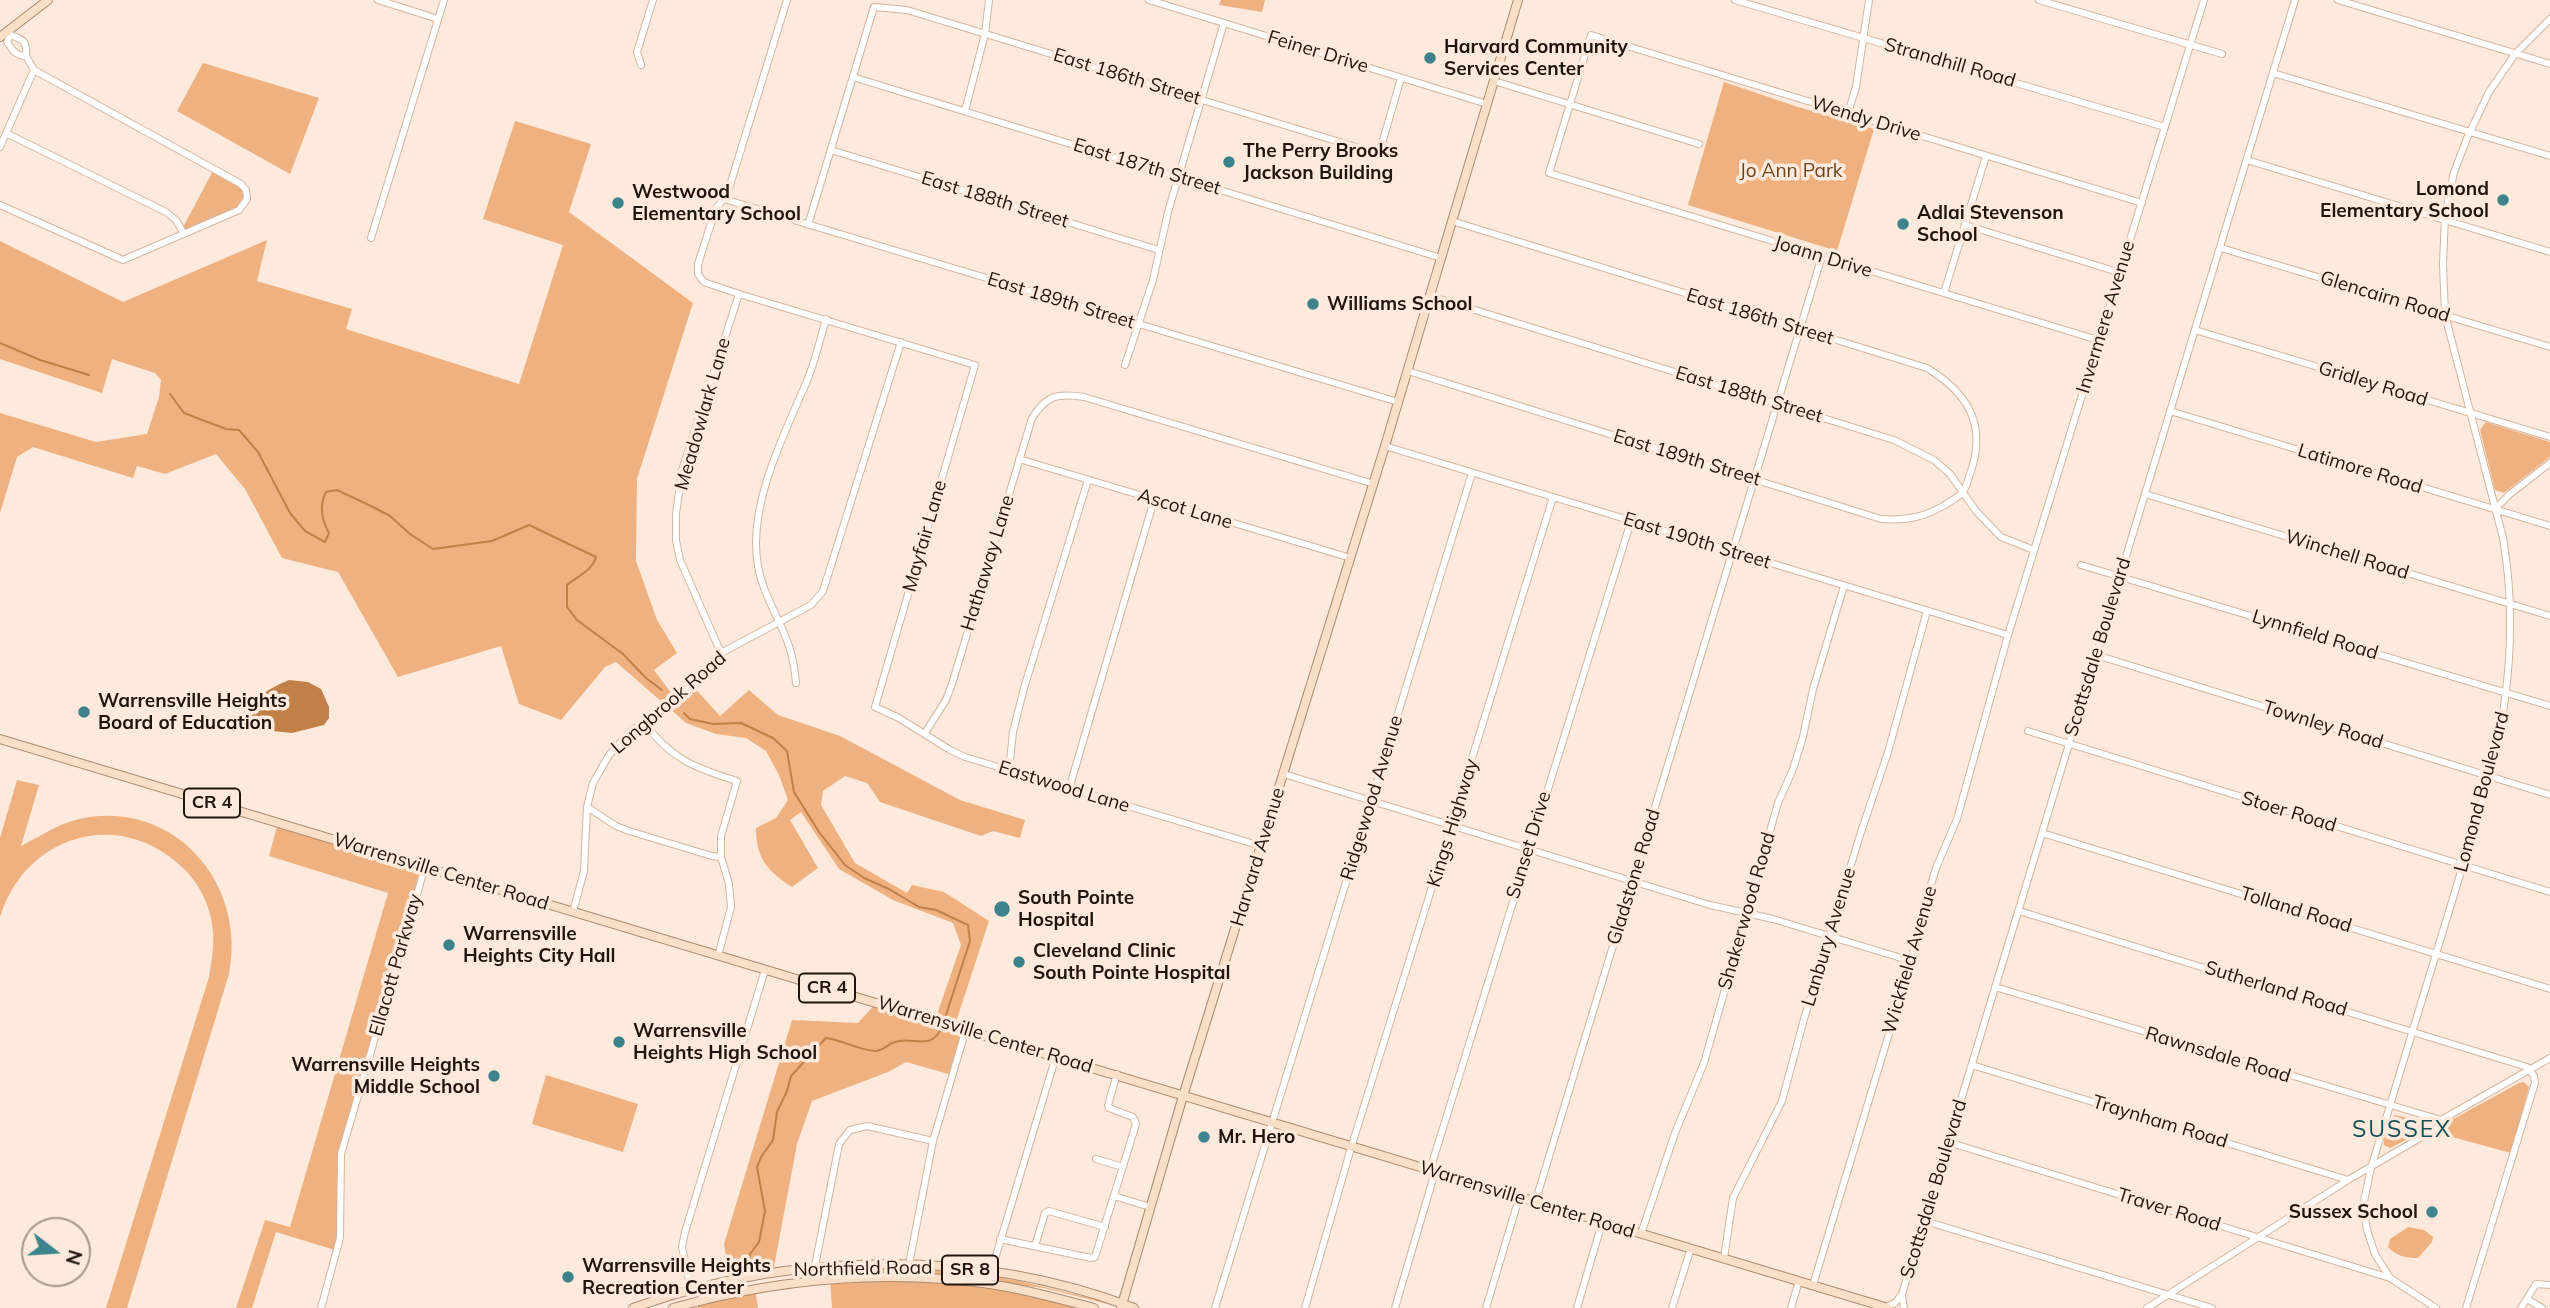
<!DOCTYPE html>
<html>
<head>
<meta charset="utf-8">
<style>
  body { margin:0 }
  #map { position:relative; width:2550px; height:1308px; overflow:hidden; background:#fdeadc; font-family:Mulish,sans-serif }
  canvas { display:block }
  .north { position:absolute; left:21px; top:1217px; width:70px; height:70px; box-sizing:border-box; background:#fdeadc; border:2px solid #a59589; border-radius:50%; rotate:107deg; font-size:19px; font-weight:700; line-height:28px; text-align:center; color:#20150c }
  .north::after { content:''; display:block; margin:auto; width:24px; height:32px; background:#3d838e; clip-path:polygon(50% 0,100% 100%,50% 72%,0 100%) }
</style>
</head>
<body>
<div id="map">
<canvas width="2550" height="1308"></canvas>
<div class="north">N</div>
</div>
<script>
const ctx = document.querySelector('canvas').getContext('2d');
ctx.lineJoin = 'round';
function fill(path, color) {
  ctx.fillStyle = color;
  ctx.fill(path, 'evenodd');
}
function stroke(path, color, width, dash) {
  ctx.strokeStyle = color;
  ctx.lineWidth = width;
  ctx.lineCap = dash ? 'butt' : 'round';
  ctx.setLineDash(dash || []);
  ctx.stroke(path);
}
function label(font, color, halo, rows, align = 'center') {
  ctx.font = font + ' Mulish,sans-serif';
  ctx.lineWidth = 7;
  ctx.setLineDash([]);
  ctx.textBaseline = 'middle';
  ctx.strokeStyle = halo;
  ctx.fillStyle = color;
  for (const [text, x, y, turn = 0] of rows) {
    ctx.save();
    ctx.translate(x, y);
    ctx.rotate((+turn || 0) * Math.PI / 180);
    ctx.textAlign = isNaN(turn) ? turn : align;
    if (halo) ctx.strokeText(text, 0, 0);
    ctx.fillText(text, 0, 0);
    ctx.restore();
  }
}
const green = new Path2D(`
  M 1221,0 L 1265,0 L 1262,12 L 1219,5 Z
  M 203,63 L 319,98 L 290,174 L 177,111 Z
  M 1724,82 L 1798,107 L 1874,129 L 1837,251 L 1688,205 Z
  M 515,121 L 591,144 L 569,212 L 693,303 L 637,479 L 636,561 L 657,620 L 677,653 L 654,670 L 675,698 L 692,685 L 720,716 L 749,690 L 778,715 L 840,736 L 960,800 L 1025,820 L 1020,838 L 993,831 L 981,836 L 880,802 L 867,783 L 845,776 L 823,791 L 821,805 L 855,863 L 907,893 L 912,885 L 944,892 L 989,921 L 955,1025 L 966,1029 L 952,1075 L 906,1062 L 888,1072 L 812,1101 L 797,1144 L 773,1272 L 730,1281 L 724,1244 L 792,1020 L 858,1023 L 876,1003 L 935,1020 L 961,945 L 953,923 L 893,900 L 839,869 L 801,812 L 790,820 L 818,868 L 792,887 C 767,871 756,858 756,828 L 776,818 L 788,800 L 779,775 L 766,751 L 746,738 L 716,734 L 686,723 L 616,662 L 605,667 L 561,720 L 519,704 L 501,646 L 398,677 L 338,572 L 282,558 L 245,489 L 216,454 L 165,474 L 137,466 L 133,478 L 33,447 L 17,457 L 0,513 L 0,413 L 96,442 L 147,434 L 159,397 L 161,380 L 155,373 L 112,359 L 102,393 L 0,359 L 0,241 L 123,302 L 267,240 L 257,281 L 352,309 L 346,329 L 519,384 L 563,245 L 483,219 Z
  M 213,171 L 240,186 L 245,199 L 238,207 L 186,229 L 183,227 Z
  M 2486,422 L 2550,442 L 2550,457 L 2504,493 L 2495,490 L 2480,430 Z
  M 17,780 L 39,785 L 21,846 C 43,835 58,823 84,818 C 177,801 247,886 229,974 L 127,1308 L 106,1308 L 209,977 C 212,959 215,942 212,924 C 209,903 198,882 183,868 C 119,806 25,835 0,917 L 0,838 Z
  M 278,823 L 425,867 L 341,1154 L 338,1251 L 276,1232 L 252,1308 L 236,1308 L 265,1220 L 290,1227 L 388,893 L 269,856 Z
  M 546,1075 L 638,1104 L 623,1152 L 532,1124 Z
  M 2524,1082 L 2529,1087 L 2511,1153 L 2445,1135 L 2441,1128 L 2444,1124 L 2519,1083 Z
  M 2395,1115 L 2433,1124 L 2433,1126 L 2390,1148 L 2384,1145 C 2384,1134 2386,1121 2395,1115 Z
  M 2408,1227 L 2424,1230 L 2433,1237 L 2432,1242 L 2418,1258 C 2406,1258 2396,1256 2388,1247 L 2390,1239 Z
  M 898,1268 L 979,1274 L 1019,1281 L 1107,1302 L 1108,1304 L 1044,1288 L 926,1274 L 829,1275 L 860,1273 L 873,1269 Z
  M 830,1279 L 959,1281 L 1094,1308 L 832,1308 Z
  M 755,1289 L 758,1308 L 698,1308 L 697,1301 Z`);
const water = new Path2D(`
  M 289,680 L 308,682 L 321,689 L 329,707 L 329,718 L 324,725 L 292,733 L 243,728 L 241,716 C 255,697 268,689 289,680 Z`);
const stream = new Path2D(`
  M 0,343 L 40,360 L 89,375
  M 170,394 L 184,413 L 226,429 L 239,430 L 258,452 L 290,513 L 305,531 L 325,542 L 329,533 C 321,519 319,506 326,492 L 337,490 L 373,507 L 390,516 L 410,534 L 433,549 L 492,541 L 529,525 L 596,557 C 592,571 578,576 567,585 L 567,607 L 577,620 L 623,654 L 646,678 L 662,690
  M 684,713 L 690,719 L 713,724 L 741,723 L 773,738 L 787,751 L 794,792 L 819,832 L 845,865 L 864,878 L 889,889 L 919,907 L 936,910 L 968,925 L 970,941 L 944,1021
  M 747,1267 L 750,1254 L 759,1242 L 765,1211 L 757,1167 L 761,1157 L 773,1140 L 777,1112 L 787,1091 L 791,1076 L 826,1038 C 842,1040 859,1050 875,1051 C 884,1051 887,1044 895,1042 C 913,1035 932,1053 942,1026`);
const minor = new Path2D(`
  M 378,0 L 438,19
  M 787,0 L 727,195 L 716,208 L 698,264 L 698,274 L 704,282 L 739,294 L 975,365 L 875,707 L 899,718 L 950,750 L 965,757 L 1261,846
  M 1149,0 L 1487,104
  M 1735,0 L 2165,127
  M 2039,0 L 2222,54
  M 2338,0 L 2550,64
  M 7,32 C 16,41 28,34 26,56 C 16,56 12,50 7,42 L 10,36
  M 641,65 L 637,52 L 653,0
  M 2273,73 L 2550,156
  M 853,77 L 1441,258
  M 1494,81 L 1699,144
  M 965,111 L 985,34 L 989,0
  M 1848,113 L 1856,87 L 1869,0
  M 6,133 L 166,212 L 176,220 L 184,234
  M 0,147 L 34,70
  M 831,150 L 1159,250
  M 2247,160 L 2550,252
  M 724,199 L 1398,402
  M 0,205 L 123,260 L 239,210 L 247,199 L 246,190 L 241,184 L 34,70 L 26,56
  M 808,225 L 874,7 L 907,10 L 1379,154 L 1401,78
  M 1965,225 L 2118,272
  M 371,238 L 444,0
  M 2221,248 L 2550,347
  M 1944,293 L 1986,156
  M 1430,296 L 1894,440 L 1934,460 L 1950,474 L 1976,511 L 2001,537 L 2034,550
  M 2195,330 L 2550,437
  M 2098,340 L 1549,173 L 1591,35 L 2142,203
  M 1125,365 L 1153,280 L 1168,212 L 1224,23
  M 1408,371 L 1881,519 C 1907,521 1926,517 1948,503 C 1952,500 1959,497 1962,493 C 1967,488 1969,475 1972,468 C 1986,422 1966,392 1927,368 L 1452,221
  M 2170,411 L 2550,526
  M 1385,446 L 2008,635
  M 1019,459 L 1351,558
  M 2145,494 L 2550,616
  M 2495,509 L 2510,494 L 2550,463
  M 2081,565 L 2550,706
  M 721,653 L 680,560 L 676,540 L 676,514 L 682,470 L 739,294
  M 2096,655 L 2550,795
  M 796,683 C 795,671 793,658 789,646 C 780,619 763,595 758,566 C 747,506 784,435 807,381 C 815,361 820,340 826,319
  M 644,722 C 670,759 695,768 737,781 L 721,836 L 721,857 L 729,884 L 731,907 L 718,956
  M 2028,731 L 2550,892
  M 925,733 L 946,700 L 952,684 L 1032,418 C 1047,395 1057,393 1084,397 L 1374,484
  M 1009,771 L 1013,732 L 1024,688 L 1088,480
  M 1284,774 L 1710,905 L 1773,919 L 1911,961
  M 1069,789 L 1154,500
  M 587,807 L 616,826 L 629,831 L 712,856 L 721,857
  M 2042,833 L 2550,989
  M 2019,911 L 2527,1067 L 2534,1076 L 2535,1083 L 2466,1308
  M 573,912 L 584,871 L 587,807 L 593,783 L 609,755 L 630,732 L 701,679 L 721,653 L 811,605 L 823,591 L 901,342
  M 1995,987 L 2441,1120
  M 1972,1065 L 2348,1180
  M 1948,1142 L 2390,1278
  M 1096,1159 L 1123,1167
  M 1430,1170 L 1631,521
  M 1114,1196 L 1150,1207
  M 1535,1203 L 1822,256
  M 1925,1221 L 2212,1308
  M 1641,1234 L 1675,1133 L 1704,1063 L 1778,803 L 1793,769 L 1803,737 L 1813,689 L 1844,586
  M 1000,1239 L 1091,1258 L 1095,1257 L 1136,1124 L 1133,1117 L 1109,1108 L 1108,1105 L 1117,1074
  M 1035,1246 L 1045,1213 L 1049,1211 L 1105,1227
  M 1724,1258 L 1733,1198 L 1782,1101 L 1804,1019 L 1861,832 L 1888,752 L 1927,611
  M 909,1264 L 933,1141 L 966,1029
  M 991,1272 L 1056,1056
  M 814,1280 L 815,1266 L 839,1144 L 850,1130 L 867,1126 L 933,1141
  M 1813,1285 L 1911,961 L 1924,908 L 1936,868 L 1957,819 L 2008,635 L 2204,0
  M 691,1289 L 682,1247 L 685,1232 L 765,970
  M 1902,1296 L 1904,1308
  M 2527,1299 L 2542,1308
  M 1886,1307 L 1895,1303 L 1902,1294 L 2295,0
  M 321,1308 L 340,1238 L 341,1154 L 425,867
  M 1215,1308 L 1472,473
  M 1305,1308 L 1351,1148 L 1553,497
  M 1395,1308 L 1435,1172
  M 1486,1308 L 1519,1198
  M 1577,1308 L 1602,1223
  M 1672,1308 L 1691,1248
  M 1791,1308 L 1799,1281
  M 2147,1308 L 2348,1180 L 2437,1128 L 2441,1120 L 2550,1058
  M 2436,1308 L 2390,1278 L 2375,1254 L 2367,1230 L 2363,1206 L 2371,1168 L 2490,776 C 2510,697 2517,619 2503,538 L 2445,315 L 2443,264 L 2445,216 L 2454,172 L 2468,136 L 2489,92 L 2515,54 L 2550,19
  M 2521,1308 L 2536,1284 L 2550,1285`);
const major = new Path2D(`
  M 0,37 L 48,0
  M 0,739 L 1888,1308
  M 633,1308 C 790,1251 977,1248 1134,1308
  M 673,1308 C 777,1279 883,1269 990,1284 C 1025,1289 1059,1299 1094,1308
  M 1121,1308 L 1183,1096 L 1385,446 L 1518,0`);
const markers = [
  [1430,58,7,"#3d838e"],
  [1229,162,7,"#3d838e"],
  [2503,200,7,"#3d838e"],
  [618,203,7,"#3d838e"],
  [1903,224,7,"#3d838e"],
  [1313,304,7,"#3d838e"],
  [84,712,7,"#3d838e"],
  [1002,909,9,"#3d838e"],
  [449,945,7,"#3d838e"],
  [1019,962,7,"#3d838e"],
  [619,1042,7,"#3d838e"],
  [494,1076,7,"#3d838e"],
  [1204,1137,7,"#3d838e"],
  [2432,1212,7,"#3d838e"],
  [568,1277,7,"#3d838e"]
];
const shields = [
  [212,803,56],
  [827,988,56],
  [970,1270,56]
];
const shieldNames = [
  ["CR 4",212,803],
  ["CR 4",827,988],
  ["SR 8",970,1270]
];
const poiNames = [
  ["Harvard Community",1444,47],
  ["Services Center",1444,69],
  ["The Perry Brooks",1243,151],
  ["Jackson Building",1243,173],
  ["Lomond",2489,189,"right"],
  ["Elementary School",2489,211,"right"],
  ["Westwood",632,192],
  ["Elementary School",632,214],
  ["Adlai Stevenson",1917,213],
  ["School",1917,235],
  ["Williams School",1327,304],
  ["Warrensville Heights",98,701],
  ["Board of Education",98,723],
  ["South Pointe",1018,898],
  ["Hospital",1018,920],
  ["Warrensville",463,934],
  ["Heights City Hall",463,956],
  ["Cleveland Clinic",1033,951],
  ["South Pointe Hospital",1033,973],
  ["Warrensville",633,1031],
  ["Heights High School",633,1053],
  ["Warrensville Heights",480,1065,"right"],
  ["Middle School",480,1087,"right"],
  ["Mr. Hero",1218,1137],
  ["Sussex School",2418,1212,"right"],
  ["Warrensville Heights",582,1266],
  ["Recreation Center",582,1288]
];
const streetNames = [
  ["Feiner Drive",1318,52,17],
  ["Strandhill Road",1950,63,16],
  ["East 186th Street",1127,77,17],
  ["Wendy Drive",1866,119,17],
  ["East 187th Street",1147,167,17],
  ["East 188th Street",995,200,17],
  ["Joann Drive",1823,257,17],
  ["Glencairn Road",2385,297,17],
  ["East 189th Street",1061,301,17],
  ["East 186th Street",1760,317,17],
  ["Invermere Avenue",2106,317,-73],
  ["Gridley Road",2373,384,17],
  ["East 188th Street",1749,395,17],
  ["Meadowlark Lane",703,414,-74],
  ["East 189th Street",1687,458,17],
  ["Latimore Road",2360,469,17],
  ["Ascot Lane",1185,509,17],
  ["Mayfair Lane",925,536,-74],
  ["East 190th Street",1697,541,17],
  ["Winchell Road",2347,555,17],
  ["Hathaway Lane",988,563,-73],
  ["Lynnfield Road",2315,635,17],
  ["Scottsdale Boulevard",2098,647,-73],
  ["Longbrook Road",669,703,-41],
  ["Townley Road",2323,725,17],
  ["Eastwood Lane",1064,787,17],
  ["Lomond Boulevard",2482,792,-75],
  ["Ridgewood Avenue",1372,798,-73],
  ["Stoer Road",2289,812,17],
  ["Kings Highway",1453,823,-73],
  ["Sunset Drive",1529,845,-73],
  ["Harvard Avenue",1258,857,-73],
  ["Warrensville Center Road",441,872,17],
  ["Gladstone Road",1634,877,-73],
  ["Tolland Road",2296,910,17],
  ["Shakerwood Road",1747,911,-74],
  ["Lanbury Avenue",1829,937,-73],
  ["Wickfield Avenue",1910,960,-74],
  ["Ellacott Parkway",396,965,-74],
  ["Sutherland Road",2276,989,17],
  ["Warrensville Center Road",985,1035,17],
  ["Rawnsdale Road",2218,1055,17],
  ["Traynham Road",2160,1122,17],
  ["Scottsdale Boulevard",1934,1189,-73],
  ["Warrensville Center Road",1527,1200,17],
  ["Traver Road",2169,1210,17],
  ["Northfield Road",863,1269,-1]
];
const parkNames = [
  ["Jo Ann Park",1791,171]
];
const quarterNames = [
  ["SUSSEX",2402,1130]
];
fill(green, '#efb17f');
fill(water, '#c18048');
stroke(stream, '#c18048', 2);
stroke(minor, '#d4b69f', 8);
stroke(major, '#ac8a6f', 10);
stroke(minor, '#fff', 6);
stroke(major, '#fadfc8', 8);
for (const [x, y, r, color] of markers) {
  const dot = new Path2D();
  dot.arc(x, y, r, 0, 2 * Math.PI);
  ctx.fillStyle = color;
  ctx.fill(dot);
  stroke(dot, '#fdeadc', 2.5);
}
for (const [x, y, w] of shields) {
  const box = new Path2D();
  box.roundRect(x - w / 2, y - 14.5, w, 29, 5);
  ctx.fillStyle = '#fdeadc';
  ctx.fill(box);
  stroke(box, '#20150c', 2);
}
label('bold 18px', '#20150c', null, shieldNames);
label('bold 19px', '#20150c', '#fdeadc', poiNames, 'left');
label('19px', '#20150c', '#fdeadc', streetNames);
label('19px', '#6f4219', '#fdeadc', parkNames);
ctx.letterSpacing = '2px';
label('23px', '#155059', '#fdeadc', quarterNames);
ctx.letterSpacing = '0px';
</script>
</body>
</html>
